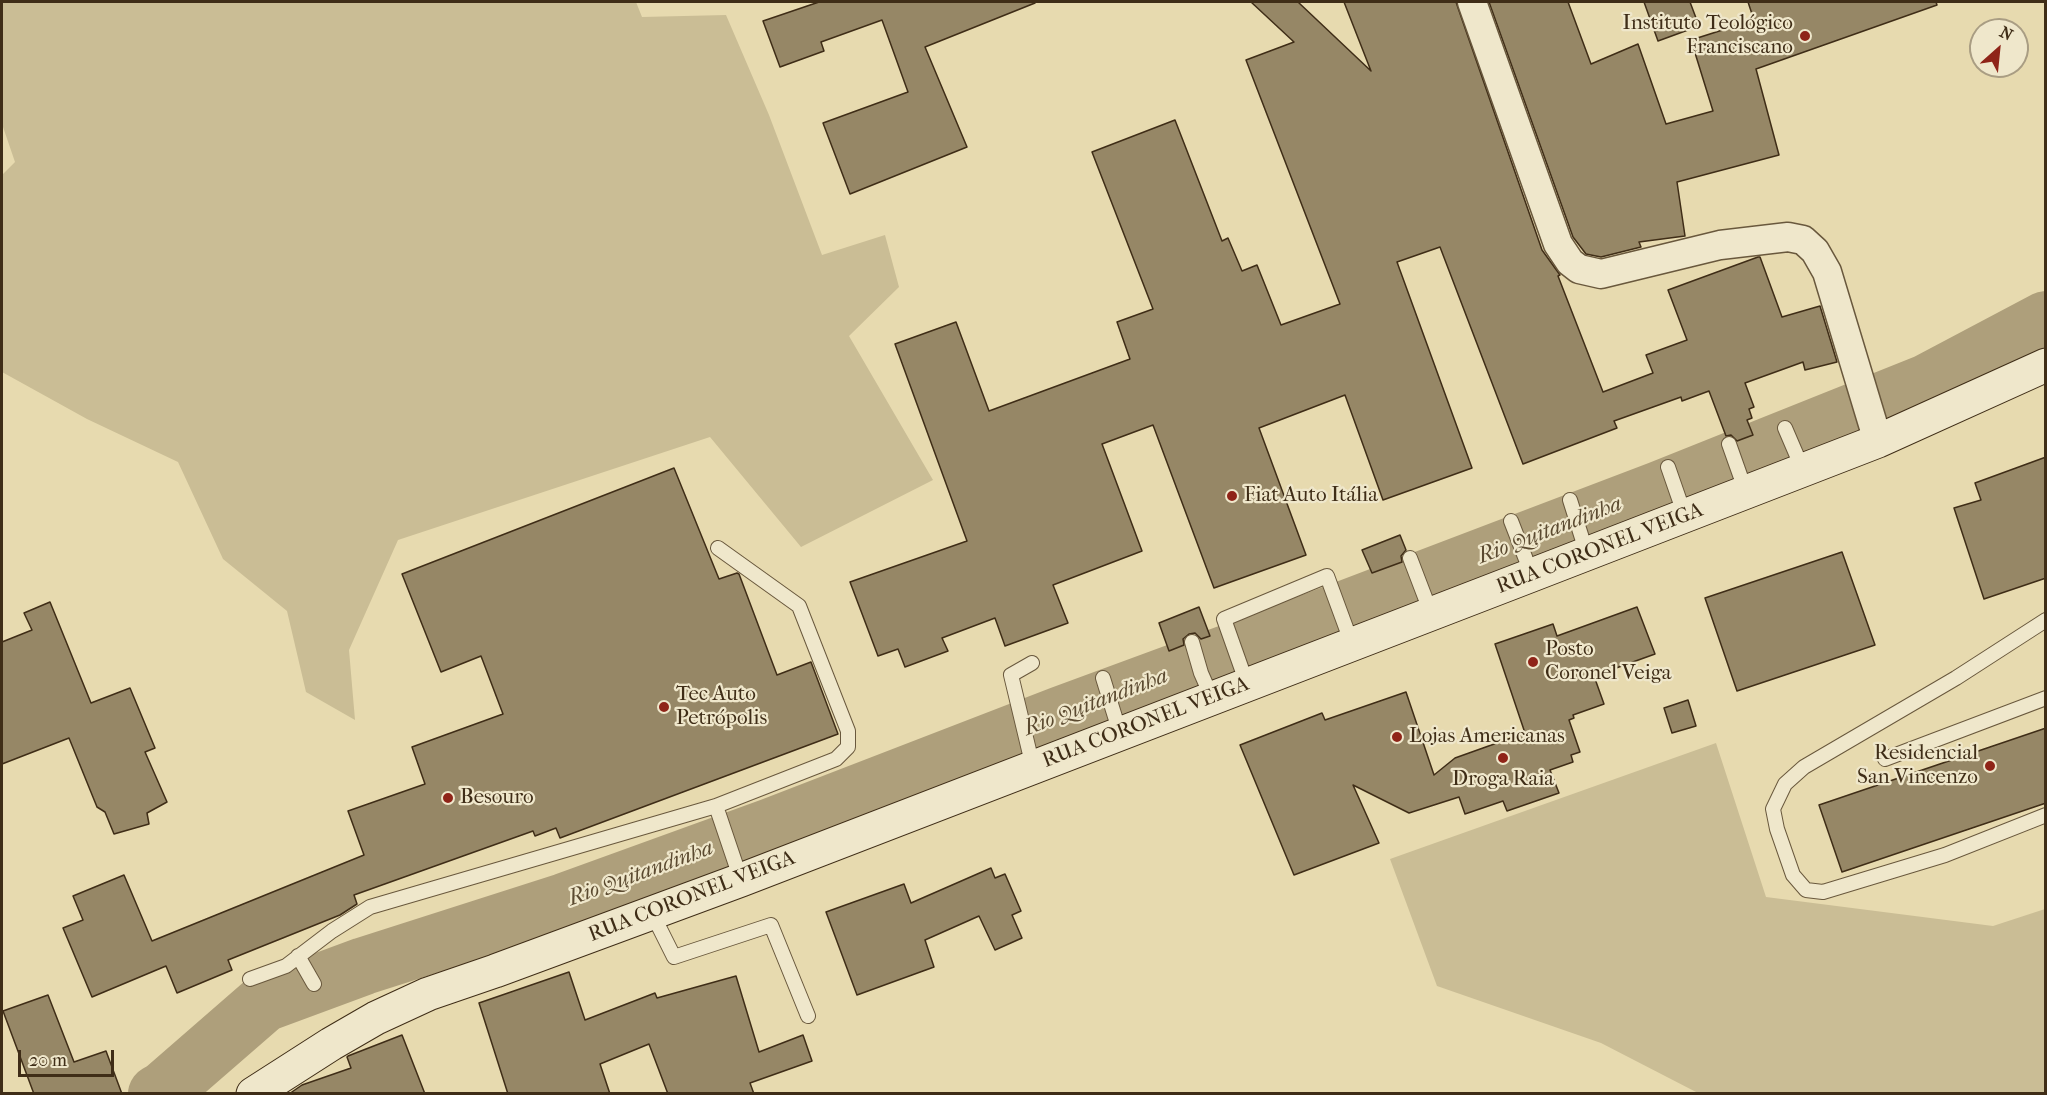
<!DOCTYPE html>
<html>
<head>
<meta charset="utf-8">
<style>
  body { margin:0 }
  #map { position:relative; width:2047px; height:1095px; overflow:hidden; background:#e7daaf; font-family:"IM FELL French Canon",serif }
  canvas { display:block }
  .frame { position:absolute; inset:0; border:3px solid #3f2d17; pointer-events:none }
  .north { position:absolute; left:1969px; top:18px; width:60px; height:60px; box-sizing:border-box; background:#efe7cb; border:2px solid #a99d83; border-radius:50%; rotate:27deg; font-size:16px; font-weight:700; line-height:24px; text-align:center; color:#3f2d17 }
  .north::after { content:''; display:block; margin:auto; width:21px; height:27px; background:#8f2418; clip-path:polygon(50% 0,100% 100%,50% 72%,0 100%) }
  .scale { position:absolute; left:18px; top:1050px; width:96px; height:27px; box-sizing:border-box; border:3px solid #3f2d17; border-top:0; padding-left:8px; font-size:18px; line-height:21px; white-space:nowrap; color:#3f2d17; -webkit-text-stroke:4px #efe7cb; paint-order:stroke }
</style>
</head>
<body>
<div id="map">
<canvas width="2047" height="1095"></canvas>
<div class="frame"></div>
<div class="north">N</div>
<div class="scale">20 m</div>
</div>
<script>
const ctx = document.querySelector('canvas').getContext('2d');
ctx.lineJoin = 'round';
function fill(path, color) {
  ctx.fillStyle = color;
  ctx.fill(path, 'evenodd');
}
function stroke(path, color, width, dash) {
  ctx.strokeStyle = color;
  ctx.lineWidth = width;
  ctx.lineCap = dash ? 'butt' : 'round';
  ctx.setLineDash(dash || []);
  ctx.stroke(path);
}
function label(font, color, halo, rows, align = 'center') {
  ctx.font = font + ' "IM FELL French Canon",serif';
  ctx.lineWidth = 4.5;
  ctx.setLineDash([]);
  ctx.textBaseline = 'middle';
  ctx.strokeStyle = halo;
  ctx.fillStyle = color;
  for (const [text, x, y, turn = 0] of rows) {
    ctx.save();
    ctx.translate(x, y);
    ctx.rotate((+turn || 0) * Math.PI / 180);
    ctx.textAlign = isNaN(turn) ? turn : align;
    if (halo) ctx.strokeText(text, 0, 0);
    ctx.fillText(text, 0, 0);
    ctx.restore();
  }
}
const green = new Path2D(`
  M 2,2 L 636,2 L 642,17 L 726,15 L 769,115 L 822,255 L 885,235 L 899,287 L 849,336 L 933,480 L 801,547 L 710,437 L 398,540 L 349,650 L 355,720 L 306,692 L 287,611 L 223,559 L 178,462 L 87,419 L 2,372 L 2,175 L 15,162 L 2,124 Z
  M 1716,743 L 1766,897 L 1993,926 L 2045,909 L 2045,1093 L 1698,1093 L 1601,1043 L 1437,986 L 1390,859 Z`);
const river = new Path2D(`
  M 157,1094 L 164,1090 L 264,1003 L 364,966 L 564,902 L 771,827 L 1061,715 L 1273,637 L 1659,490 L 1927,383 L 2046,320`);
const building = new Path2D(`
  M 819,2 L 1035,2 L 1035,3 L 925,47 L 967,147 L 850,194 L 823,123 L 908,92 L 882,20 L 821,42 L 824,51 L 780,67 L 763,21 Z
  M 1251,2 L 1298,2 L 1371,71 L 1344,2 L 1456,2 L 1542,250 L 1560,275 L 1558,276 L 1603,392 L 1653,373 L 1646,355 L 1687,340 L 1668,290 L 1758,257 L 1760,257 L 1782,317 L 1820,306 L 1837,362 L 1805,370 L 1803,362 L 1745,383 L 1754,407 L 1749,409 L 1752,418 L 1747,420 L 1753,435 L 1737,441 L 1731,435 L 1726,436 L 1709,391 L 1682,401 L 1681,397 L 1614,421 L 1617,428 L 1523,464 L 1440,247 L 1397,262 L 1472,468 L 1383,500 L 1345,395 L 1259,428 L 1306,555 L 1214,588 L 1153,425 L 1102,444 L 1142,551 L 1053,585 L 1068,623 L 1005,646 L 995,618 L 942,638 L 948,651 L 905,667 L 898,649 L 878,656 L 850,582 L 967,541 L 895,344 L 956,322 L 989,411 L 1130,359 L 1117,322 L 1153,309 L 1092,152 L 1175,120 L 1222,241 L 1228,238 L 1242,271 L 1257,265 L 1281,325 L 1340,304 L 1246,60 L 1294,42 Z
  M 1489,2 L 1568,2 L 1591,64 L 1638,44 L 1666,124 L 1713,111 L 1691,40 L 1754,20 L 1748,2 L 1936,2 L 1937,5 L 1756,69 L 1779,155 L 1677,182 L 1685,236 L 1639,242 L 1641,247 L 1601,257 L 1586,254 L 1573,237 Z
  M 1644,2 L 1690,2 L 1699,26 L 1658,41 Z
  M 2046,457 L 2046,578 L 1984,599 L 1954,508 L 1981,500 L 1975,483 Z
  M 674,468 L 719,579 L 737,573 L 739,574 L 777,675 L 811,662 L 838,734 L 560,838 L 556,828 L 535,836 L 533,831 L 354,895 L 357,904 L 340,915 L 228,960 L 232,970 L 177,993 L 166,966 L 92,997 L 63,928 L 83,920 L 73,896 L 124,875 L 152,941 L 364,855 L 348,811 L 425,784 L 412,747 L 503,714 L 481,656 L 441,672 L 402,574 Z
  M 1400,535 L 1406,550 L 1401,556 L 1402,562 L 1372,573 L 1362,550 Z
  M 1842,552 L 1875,645 L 1737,691 L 1705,598 Z
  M 50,602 L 91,703 L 130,688 L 155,748 L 145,752 L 167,802 L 147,813 L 149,824 L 114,834 L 105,812 L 97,807 L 69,738 L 2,764 L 2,642 L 32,630 L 24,613 Z
  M 1199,607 L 1210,636 L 1201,639 L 1195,633 L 1189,634 L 1183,639 L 1184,645 L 1169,651 L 1159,623 Z
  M 1637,607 L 1655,654 L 1594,676 L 1604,704 L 1573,715 L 1574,718 L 1569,720 L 1580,752 L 1571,755 L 1573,762 L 1550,770 L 1559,793 L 1507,811 L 1503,801 L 1465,814 L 1459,797 L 1409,813 L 1353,785 L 1379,843 L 1294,875 L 1240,745 L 1322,713 L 1325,720 L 1406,692 L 1434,775 L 1455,758 L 1525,733 L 1495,644 L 1553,624 L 1557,636 Z
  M 1688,700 L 1696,726 L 1672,733 L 1664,708 Z
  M 2046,728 L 2046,803 L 1842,872 L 1819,805 Z
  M 991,868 L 995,878 L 1005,874 L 1021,911 L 1012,915 L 1022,938 L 995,950 L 979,916 L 925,940 L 934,967 L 857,995 L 826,912 L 904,884 L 911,903 Z
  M 569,972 L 585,1020 L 655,993 L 657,998 L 736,976 L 759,1052 L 803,1035 L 812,1061 L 750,1083 L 754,1094 L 668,1094 L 649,1044 L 600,1064 L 610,1094 L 508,1094 L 479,1003 Z
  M 48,995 L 74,1062 L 106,1051 L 122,1094 L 34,1094 L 3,1011 Z
  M 402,1035 L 425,1094 L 289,1094 L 302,1085 L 351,1068 L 347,1057 L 348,1056 Z`);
const service = new Path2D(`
  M 1785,428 L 1803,470
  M 1729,444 L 1746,492
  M 1668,467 L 1685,516
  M 1570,500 L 1587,554
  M 1511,521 L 1532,575
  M 1410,558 L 1431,613
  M 2046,620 L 1956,678 L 1804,767 L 1785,784 L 1773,809 L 1777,829 L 1793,875 L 1806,890 L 1823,892 L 1945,855 L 2046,815
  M 1192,642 L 1201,673 L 1212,698
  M 1032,663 L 1011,675 L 1033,767
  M 1103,678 L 1120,733
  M 1247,684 L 1224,619 L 1327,576 L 1352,644
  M 1885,759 L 2046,698
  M 716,806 L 741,880
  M 652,913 L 674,957 L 771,925 L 808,1016
  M 298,956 L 314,984
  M 250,979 L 286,966 L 332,931 L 370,907 L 716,806 L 836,759 L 848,747 L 848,731 L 799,606 L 718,548`);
const minor = new Path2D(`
  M 1472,2 L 1558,244 L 1570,262 L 1579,269 L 1601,274 L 1720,245 L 1788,237 L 1803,240 L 1815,251 L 1827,272 L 1878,441`);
const secondary = new Path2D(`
  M 253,1094 L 331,1044 L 376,1018 L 428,994 L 495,971 L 741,880 L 1532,575 L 1878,441 L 2046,365`);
const markers = [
  [1805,36,6,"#8f2418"],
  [1232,496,6,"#8f2418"],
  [1533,662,6,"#8f2418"],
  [664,707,6,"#8f2418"],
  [1397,737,6,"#8f2418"],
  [1503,758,6,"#8f2418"],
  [1990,766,6,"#8f2418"],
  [448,798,6,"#8f2418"]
];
const poiNames = [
  ["Instituto Teológico",1793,24,"right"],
  ["Franciscano",1793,48,"right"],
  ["Fiat Auto Itália",1244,496],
  ["Posto",1545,650],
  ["Coronel Veiga",1545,674],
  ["Tec Auto",676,695],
  ["Petrópolis",676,719],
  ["Lojas Americanas",1409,737],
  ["Residencial",1978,754,"right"],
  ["San Vincenzo",1978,778,"right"],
  ["Droga Raia",1503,780,"center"],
  ["Besouro",460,798]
];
const streetNames = [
  ["RUA CORONEL VEIGA",1600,549,-21],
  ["RUA CORONEL VEIGA",1146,723,-21],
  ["RUA CORONEL VEIGA",692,897,-21]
];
const waterNames = [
  ["Rio Quitandinha",1550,531,-21],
  ["Rio Quitandinha",1096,703,-21],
  ["Rio Quitandinha",641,874,-20]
];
fill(green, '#cabd95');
stroke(river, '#ae9f7b', 58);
fill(building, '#968766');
stroke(building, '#3f2d17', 1.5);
stroke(service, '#69583d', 16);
stroke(minor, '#69583d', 31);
stroke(secondary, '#3f2d17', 35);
stroke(service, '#efe7cb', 14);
stroke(minor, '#efe7cb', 28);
stroke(secondary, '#efe7cb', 33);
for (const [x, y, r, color] of markers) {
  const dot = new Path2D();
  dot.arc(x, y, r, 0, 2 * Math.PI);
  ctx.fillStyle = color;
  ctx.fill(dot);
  stroke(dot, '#efe7cb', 2);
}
label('21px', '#3f2d17', '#efe7cb', poiNames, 'left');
label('21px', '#3f2d17', '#efe7cb', streetNames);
label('italic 22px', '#5b4a30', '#efe7cb', waterNames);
</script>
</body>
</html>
